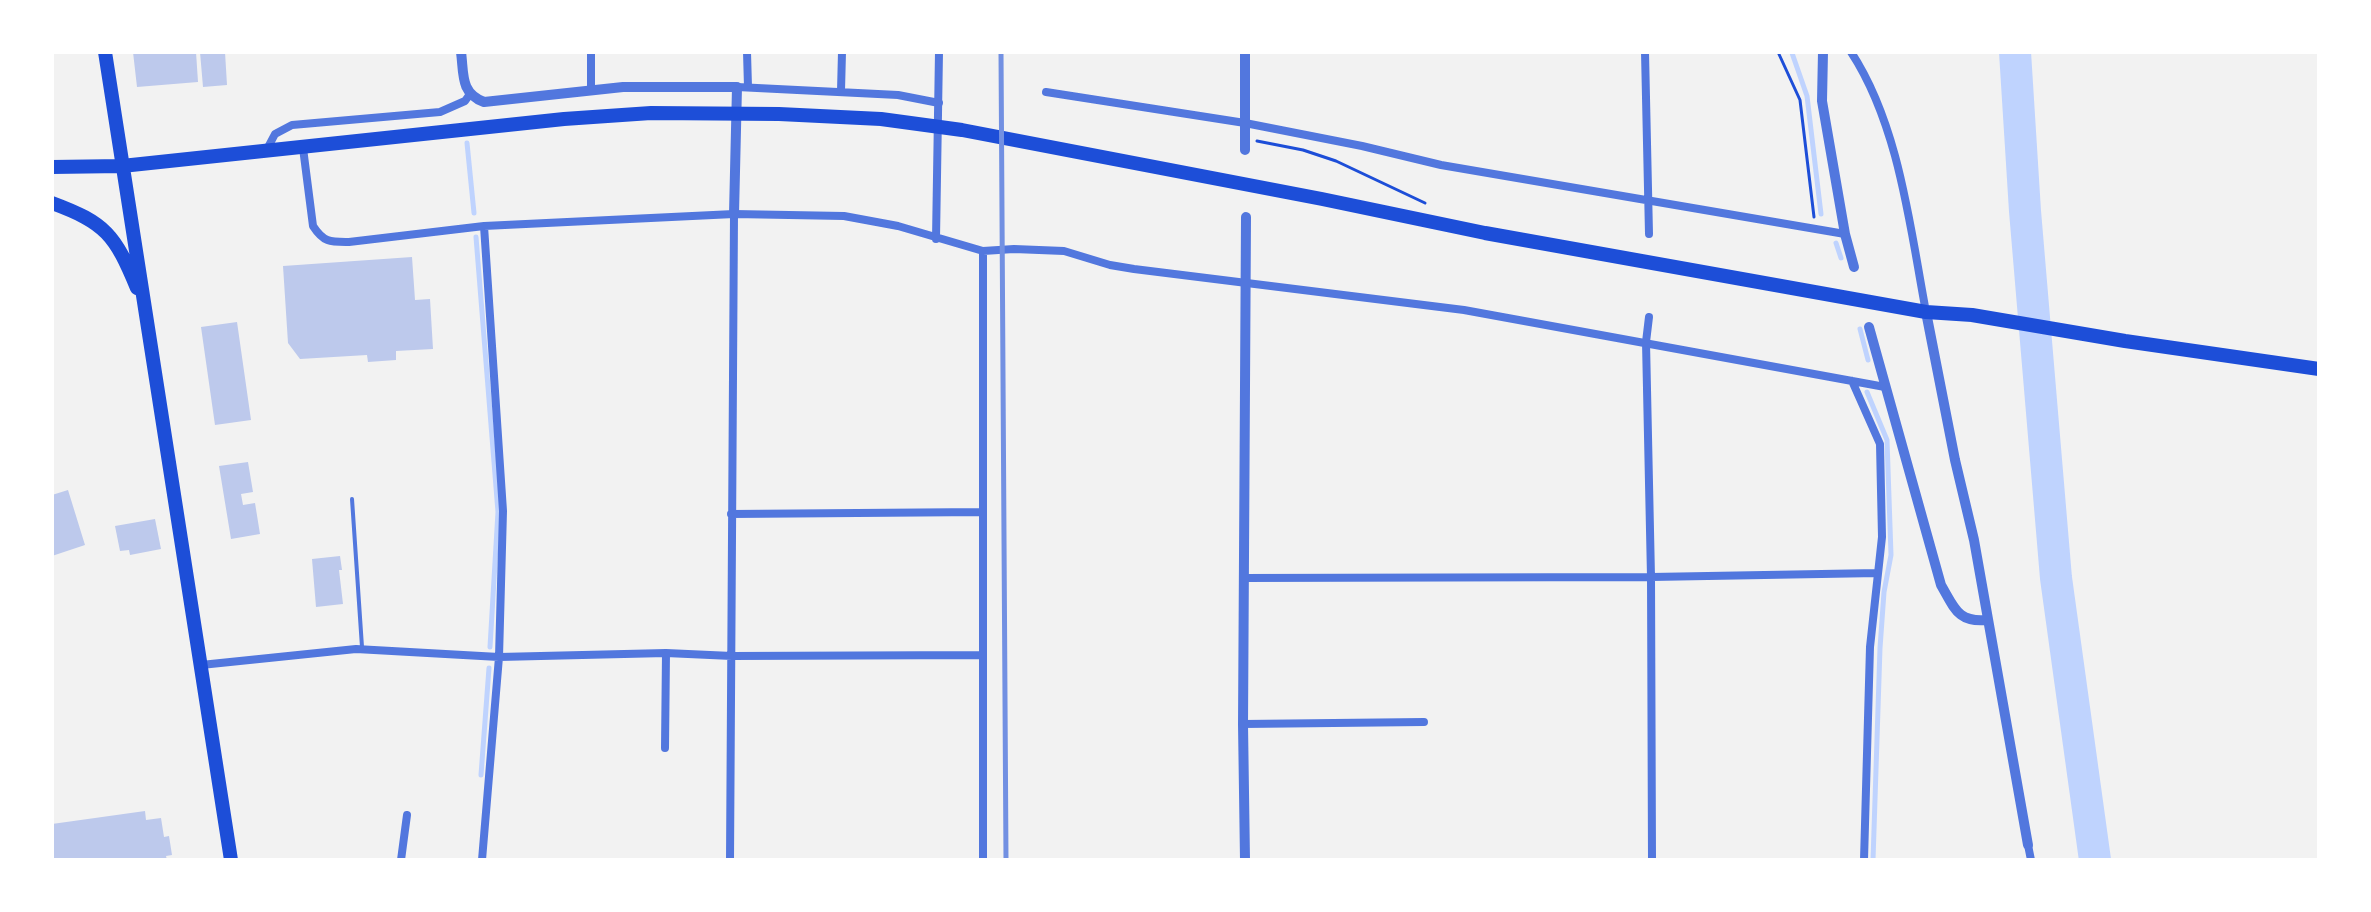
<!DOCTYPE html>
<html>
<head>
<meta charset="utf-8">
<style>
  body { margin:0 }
  #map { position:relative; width:2371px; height:912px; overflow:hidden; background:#f2f2f2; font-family:"Titillium Web",sans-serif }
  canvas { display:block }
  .frame { position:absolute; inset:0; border:54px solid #fff; pointer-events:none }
</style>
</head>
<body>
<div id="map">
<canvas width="2371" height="912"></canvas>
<div class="frame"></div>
</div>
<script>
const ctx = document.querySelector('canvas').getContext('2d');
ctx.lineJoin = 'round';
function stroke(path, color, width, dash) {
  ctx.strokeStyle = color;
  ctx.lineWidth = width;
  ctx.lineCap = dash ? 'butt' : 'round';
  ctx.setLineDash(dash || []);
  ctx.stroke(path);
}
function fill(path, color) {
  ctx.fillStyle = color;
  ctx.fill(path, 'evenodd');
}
const stream = new Path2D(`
  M 1792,53 L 1807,96 L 1821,214
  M 467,143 L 474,213
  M 476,237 L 498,512 L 490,647
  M 1836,243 L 1841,258
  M 1860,329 L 1868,360
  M 1867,392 L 1887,440 L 1891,555 L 1884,592 L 1880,648 L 1873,860
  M 481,775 L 489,668`);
const river = new Path2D(`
  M 2015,52 L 2025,211 L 2056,578 L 2095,860`);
const building = new Path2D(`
  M 133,52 L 196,52 L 198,82 L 137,87 Z
  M 200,52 L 225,52 L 227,85 L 203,87 Z
  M 412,257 L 415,300 L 430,299 L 433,349 L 396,351 L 396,360 L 368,362 L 367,355 L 300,359 L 288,343 L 283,266 Z
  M 237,322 L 251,420 L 215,425 L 201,327 Z
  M 248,462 L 253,492 L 241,494 L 243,505 L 255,503 L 260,534 L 231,539 L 219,466 Z
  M 68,490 L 85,545 L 52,556 L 52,495 Z
  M 155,519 L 161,549 L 130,555 L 129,550 L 120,551 L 115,526 Z
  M 340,556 L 342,570 L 339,570 L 343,604 L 316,607 L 312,559 Z
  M 145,811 L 146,820 L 161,818 L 164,837 L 169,836 L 172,855 L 166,856 L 167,860 L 52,860 L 52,824 Z`);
const path = new Path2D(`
  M 1778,52 L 1800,100 L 1814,217
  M 1257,141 L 1303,150 L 1336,161 L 1425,203`);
const service = new Path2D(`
  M 352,499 L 362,647`);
const minor = new Path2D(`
  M 747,52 L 748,87
  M 1645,52 L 1649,234
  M 1851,52 C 1899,125 1910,227 1926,312
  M 737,87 L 898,95 L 939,103
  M 591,90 L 591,52
  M 841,91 L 842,52
  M 1046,92 L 1245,123 L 1362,146 L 1441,165 L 1845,234
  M 303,148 L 313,226 C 324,243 331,242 349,242 L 484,226 L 734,214 L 844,216 L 898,226 L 983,251 L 1014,249 L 1064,251 L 1110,265 L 1134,269 L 1464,310 L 1885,387
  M 266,151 L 275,134 L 292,125 L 440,112 L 465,101 L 470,94
  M 936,239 L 939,52
  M 983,251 L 983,860
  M 1649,317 L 1646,342 L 1651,577 L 1652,860
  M 1852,381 L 1880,444 L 1882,537 L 1870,647 L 1864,860
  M 731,514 L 983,512
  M 1243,578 L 1651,577 L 1878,573
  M 201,665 L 356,649 L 499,657 L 666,653 L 732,656 L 983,655
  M 1243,724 L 1424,722
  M 665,748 L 666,653
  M 2028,845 L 2031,860
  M 401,860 L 407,815
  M 482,860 L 499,657 L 503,511 L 484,226
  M 730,860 L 734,214`);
const tertiary = new Path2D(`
  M 461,52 C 464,74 460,93 484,102 L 623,87 L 737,87 L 734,214
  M 1823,52 L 1822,101 L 1845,234 L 1854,267
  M 1245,150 L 1245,52
  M 1926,312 L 1955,460 L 1974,540 L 2028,845
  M 1869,327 L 1941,585 C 1955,609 1958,623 1988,620
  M 1245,860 L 1243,724 L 1246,217`);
const trunk = new Path2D(`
  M 105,52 L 231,860
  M 52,167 L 122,166 L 564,119 L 651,113 L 779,114 L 881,119 L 962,130 L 1322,199 L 1485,233 L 1926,312 L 1972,315 L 2125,341 L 2319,369
  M 52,203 C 106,223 115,235 137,288`);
const rail = new Path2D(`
  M 1001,52 L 1006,860`);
stroke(stream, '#bfd3fe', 5);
stroke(river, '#bfd3fe', 32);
fill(building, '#bdc9ec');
stroke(path, '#1d4ed8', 3);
stroke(service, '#5277de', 4);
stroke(minor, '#5277de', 8);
stroke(tertiary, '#5277de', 10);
stroke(trunk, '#1d4ed8', 14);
stroke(rail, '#7290e2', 5);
</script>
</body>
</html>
